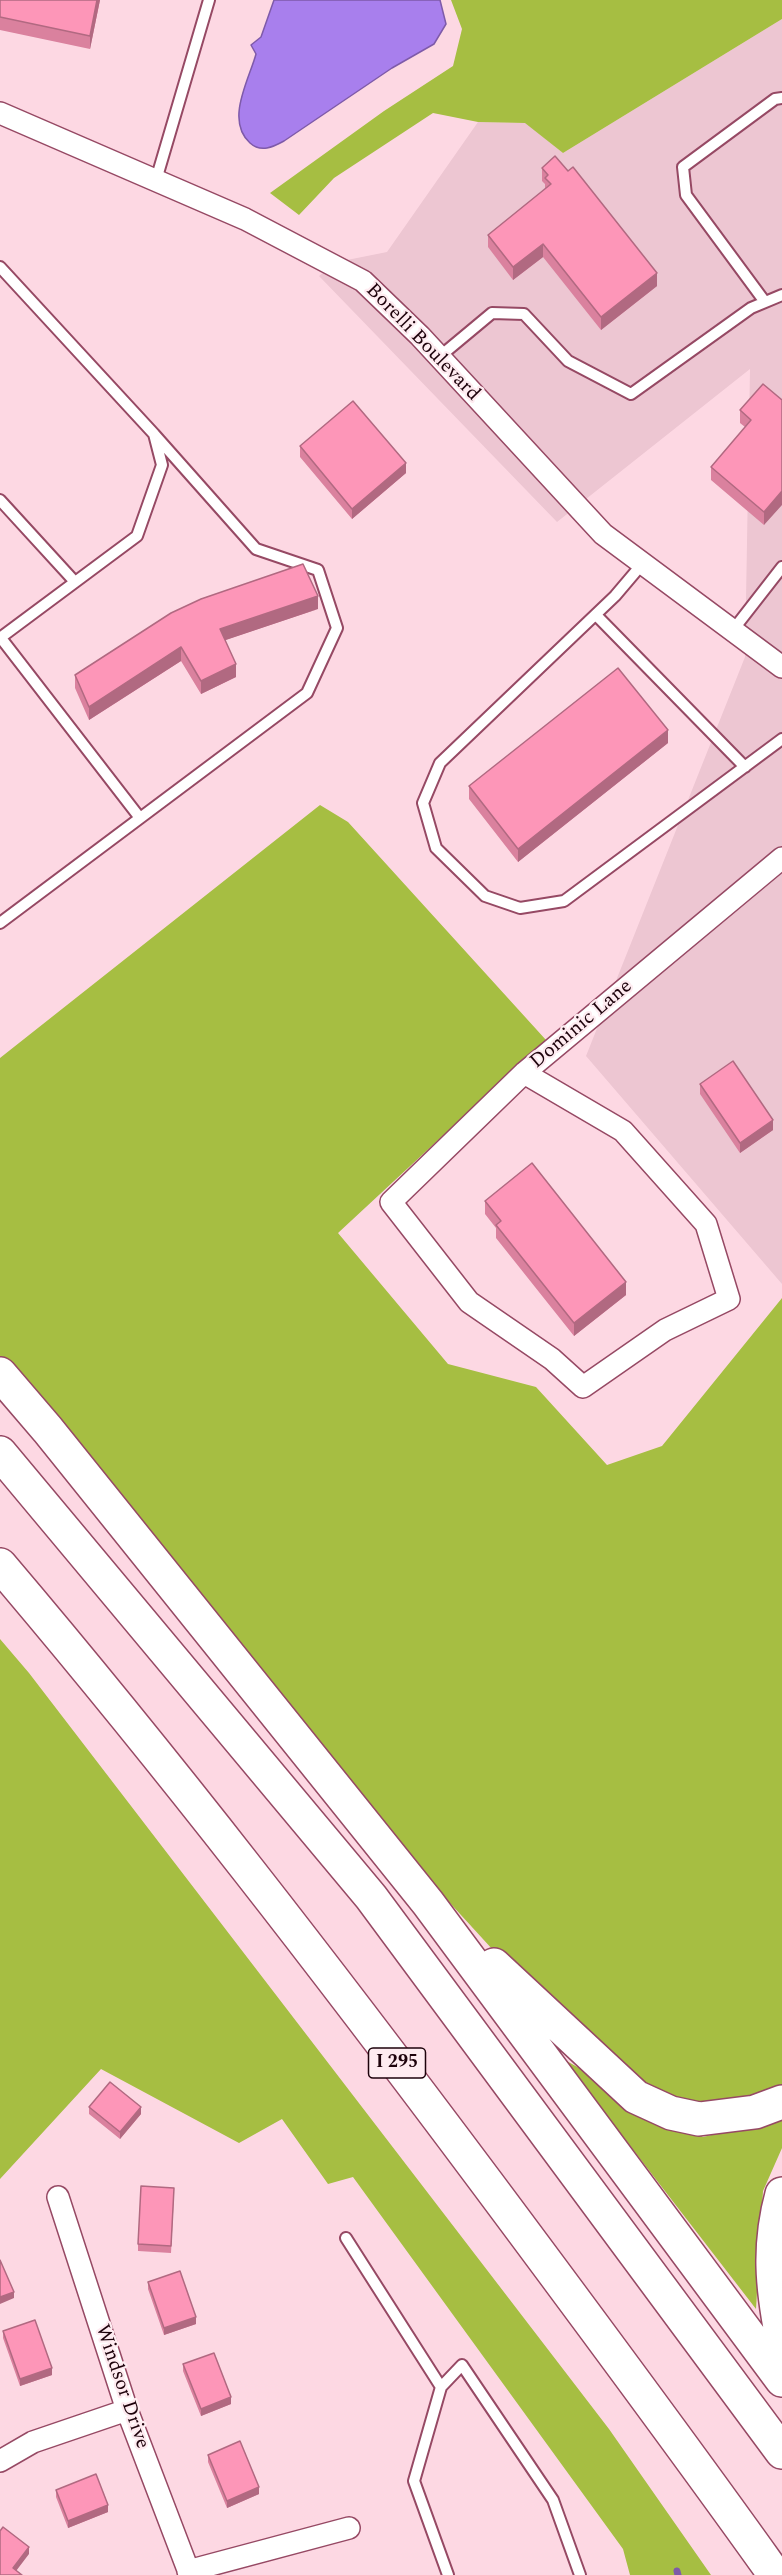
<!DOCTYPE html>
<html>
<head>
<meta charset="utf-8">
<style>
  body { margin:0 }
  canvas { display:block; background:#fdd8e3 }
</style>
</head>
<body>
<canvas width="782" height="2575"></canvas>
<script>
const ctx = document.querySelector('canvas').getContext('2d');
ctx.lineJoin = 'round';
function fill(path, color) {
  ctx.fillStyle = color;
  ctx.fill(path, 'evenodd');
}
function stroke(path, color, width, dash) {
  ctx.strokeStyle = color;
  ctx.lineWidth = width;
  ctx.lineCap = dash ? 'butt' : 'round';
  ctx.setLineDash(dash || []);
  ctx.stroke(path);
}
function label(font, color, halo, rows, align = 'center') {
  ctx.font = font + ' Spectral,serif';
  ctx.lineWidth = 4.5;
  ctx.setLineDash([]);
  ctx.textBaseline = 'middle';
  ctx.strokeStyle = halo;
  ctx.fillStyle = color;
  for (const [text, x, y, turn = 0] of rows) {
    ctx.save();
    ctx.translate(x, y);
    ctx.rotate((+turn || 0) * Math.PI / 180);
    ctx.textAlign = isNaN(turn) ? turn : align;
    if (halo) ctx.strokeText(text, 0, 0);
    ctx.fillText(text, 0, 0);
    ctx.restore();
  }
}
const built = new Path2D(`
  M 782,19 L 782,1284 L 586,1056 L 745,657 L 750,369 L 557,522 L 319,276 L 337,262 L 387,252 L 478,122 L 526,123 L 563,153 Z`);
const green = new Path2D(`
  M 451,0 L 782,0 L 782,19 L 563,153 L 525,123 L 478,122 L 433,113 L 334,178 L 299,215 L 270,193 L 384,111 L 453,66 L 462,29 Z
  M 320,805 L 348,822 L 546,1040 L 338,1233 L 448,1364 L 536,1387 L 607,1465 L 662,1446 L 782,1298 L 782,2089 L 768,2098 L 682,2102 L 639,2085 L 536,1997 L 407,1856 L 0,1366 L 0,1058 Z
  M 0,1639 L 29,1673 L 609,2429 L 711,2575 L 630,2575 L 623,2549 L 353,2177 L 328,2184 L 282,2119 L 239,2143 L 101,2069 L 0,2179 Z
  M 563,2059 L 703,2137 L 782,2118 L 782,2148 L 763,2191 L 756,2309 Z`);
const water = new Path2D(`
  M 274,0 L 440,0 L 446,24 L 434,44 L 392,68 L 284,141 C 273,147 261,153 250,143 C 225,120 249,80 256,54 L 251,45 L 261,37 Z`);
const stream = new Path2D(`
  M 677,2571 L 678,2575`);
const lane = new Path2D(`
  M 156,180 L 209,0
  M 0,267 L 154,434 L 162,465 L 137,536 L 0,638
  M 765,302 L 686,195 L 683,167 L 775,99 L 782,98
  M 438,358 L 492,313 L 524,314 L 568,361 L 631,394 L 751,308 L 782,295
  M 0,500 L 75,582
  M 643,563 L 615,596 L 440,763 L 423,803 L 436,848 L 485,896 L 520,908 L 564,901 L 782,739
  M 596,615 L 745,767
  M 733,630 L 782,567
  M 1,638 L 140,818
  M 0,923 L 307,693 L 337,628 L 318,570 L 256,549 L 154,434
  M 346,2238 L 441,2387 L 462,2365 L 553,2500 L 580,2575
  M 441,2387 L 414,2481 L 448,2575`);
const street = new Path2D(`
  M 0,113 L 245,219 L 363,281 L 420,336 L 603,534 L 782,667
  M 524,1073 L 623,1131 L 706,1224 L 729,1299 L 665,1330 L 583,1387 L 552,1359 L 469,1302 L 391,1202 L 524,1073 L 782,858
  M 58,2197 L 127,2410 L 190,2575
  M 0,2461 L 33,2442 L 127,2410
  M 188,2571 L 349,2528`);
const highway = new Path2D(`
  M 0,1374 L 48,1430 L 428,1903 L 782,2380
  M 0,1453 L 371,1897 L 782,2452
  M 0,1565 C 170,1765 330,1973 487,2183 C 584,2313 681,2443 775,2575
  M 494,1965 L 636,2097 L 671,2113 L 699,2119 L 755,2112 L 782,2102
  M 782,2194 C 768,2245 772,2287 782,2338`);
const wall = new Path2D(`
  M 0,0 L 100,0 L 90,49 L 0,30 Z
  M 542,168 L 657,286 L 601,330 L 543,257 L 513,280 L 488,247 L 488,235 L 545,189 L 545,184 L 542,181 Z
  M 782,400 L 764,525 L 711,480 L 711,467 L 745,427 L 740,423 L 740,410 Z
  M 300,446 L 406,473 L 352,519 L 300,457 Z
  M 318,609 L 225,640 L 236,677 L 201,694 L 181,661 L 89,720 L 75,688 L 75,675 Z
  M 668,743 L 518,862 L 469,799 L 469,786 Z
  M 700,1084 L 773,1130 L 740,1153 L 700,1094 Z
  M 485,1201 L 626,1295 L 574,1336 L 496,1238 L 496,1228 L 485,1214 Z
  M 89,2107 L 141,2114 L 120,2139 L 89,2114 Z
  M 174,2195 L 171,2253 L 138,2251 L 138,2244 Z
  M 148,2282 L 196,2324 L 164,2335 L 148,2289 Z
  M 3,2331 L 52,2375 L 20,2386 L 3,2338 Z
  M 183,2364 L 231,2404 L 201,2416 L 183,2371 Z
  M 208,2455 L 259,2494 L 227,2508 L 208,2462 Z
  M 56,2490 L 108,2512 L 68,2528 L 56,2497 Z`);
const shadedWall = new Path2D(`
  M 97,0 L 100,0 L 90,49 L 90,36 Z
  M 543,244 L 543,257 L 513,280 L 513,267 Z
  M 657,273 L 657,286 L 601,330 L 601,317 Z
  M 406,463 L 406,473 L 352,519 L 352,509 Z
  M 782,491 L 782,505 L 764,525 L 764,512 Z
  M 318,596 L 318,609 L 220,642 L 220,629 Z
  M 181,647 L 181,661 L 89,720 L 89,707 Z
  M 236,664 L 236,677 L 201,694 L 201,681 Z
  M 668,730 L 668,743 L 518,862 L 518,849 Z
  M 773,1120 L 773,1130 L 740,1153 L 740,1143 Z
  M 626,1282 L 626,1295 L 574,1336 L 574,1323 Z
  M 141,2107 L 141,2114 L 120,2139 L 120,2132 Z
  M 14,2292 L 14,2298 L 0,2304 L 0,2297 Z
  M 196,2317 L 196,2324 L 164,2335 L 164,2328 Z
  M 52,2368 L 52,2375 L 20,2386 L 20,2379 Z
  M 231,2397 L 231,2404 L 201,2416 L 201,2409 Z
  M 259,2487 L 259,2494 L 227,2508 L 227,2501 Z
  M 108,2505 L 108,2512 L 68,2528 L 68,2521 Z
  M 29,2547 L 29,2554 L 13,2575 L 13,2568 Z`);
const building = new Path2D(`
  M 0,0 L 97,0 L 90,36 L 0,17 Z
  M 555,156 L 568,171 L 573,167 L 657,273 L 601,317 L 543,244 L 513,267 L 488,235 L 551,184 L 545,178 L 548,175 L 542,168 Z
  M 763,384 L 782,400 L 782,491 L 764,512 L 711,467 L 751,420 L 740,410 Z
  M 353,401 L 406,463 L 352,509 L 300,446 Z
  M 303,564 L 318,596 L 220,629 L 236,664 L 201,681 L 181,647 L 89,707 L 75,675 L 171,613 L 201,599 Z
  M 618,668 L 668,730 L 518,849 L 469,786 Z
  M 733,1061 L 773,1120 L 740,1143 L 700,1084 Z
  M 532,1163 L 626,1282 L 574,1323 L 496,1225 L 501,1221 L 485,1201 Z
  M 110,2082 L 141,2107 L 120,2132 L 89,2107 Z
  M 141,2186 L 174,2188 L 171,2246 L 138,2244 Z
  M 0,2260 L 14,2292 L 0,2297 Z
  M 180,2271 L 196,2317 L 164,2328 L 148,2282 Z
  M 35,2320 L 52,2368 L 20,2379 L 3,2331 Z
  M 214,2353 L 231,2397 L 201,2409 L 183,2364 Z
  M 240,2441 L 259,2487 L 227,2501 L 208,2455 Z
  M 96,2474 L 108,2505 L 68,2521 L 56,2490 Z
  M 3,2527 L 29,2547 L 13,2568 L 22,2575 L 0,2575 L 0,2531 Z`);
const shields = [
  [397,2063,57]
];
const shieldNames = [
  ["I 295",397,2063]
];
const streetNames = [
  ["Borelli Boulevard",422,343,46],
  ["Dominic Lane",582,1025,-40],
  ["Windsor Drive",121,2387,71]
];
fill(built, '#edc6d2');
fill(green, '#a6be42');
fill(water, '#a87fed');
stroke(water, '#7e5aa9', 1.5);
stroke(stream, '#7e5aa9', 7);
stroke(lane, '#964964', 14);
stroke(street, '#964964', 24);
stroke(highway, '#964964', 36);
stroke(lane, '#fff', 10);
stroke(street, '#fff', 21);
stroke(highway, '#fff', 33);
fill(wall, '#da819e');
fill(shadedWall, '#b16981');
fill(building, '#fd96b8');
stroke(building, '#b16981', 1.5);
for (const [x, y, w] of shields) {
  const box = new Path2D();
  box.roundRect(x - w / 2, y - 15, w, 30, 4.5);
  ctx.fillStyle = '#feebf0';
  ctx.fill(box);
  stroke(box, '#1d020b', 1.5);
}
label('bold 18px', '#1d020b', null, shieldNames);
label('20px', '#1d020b', '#feebf0', streetNames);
</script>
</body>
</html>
